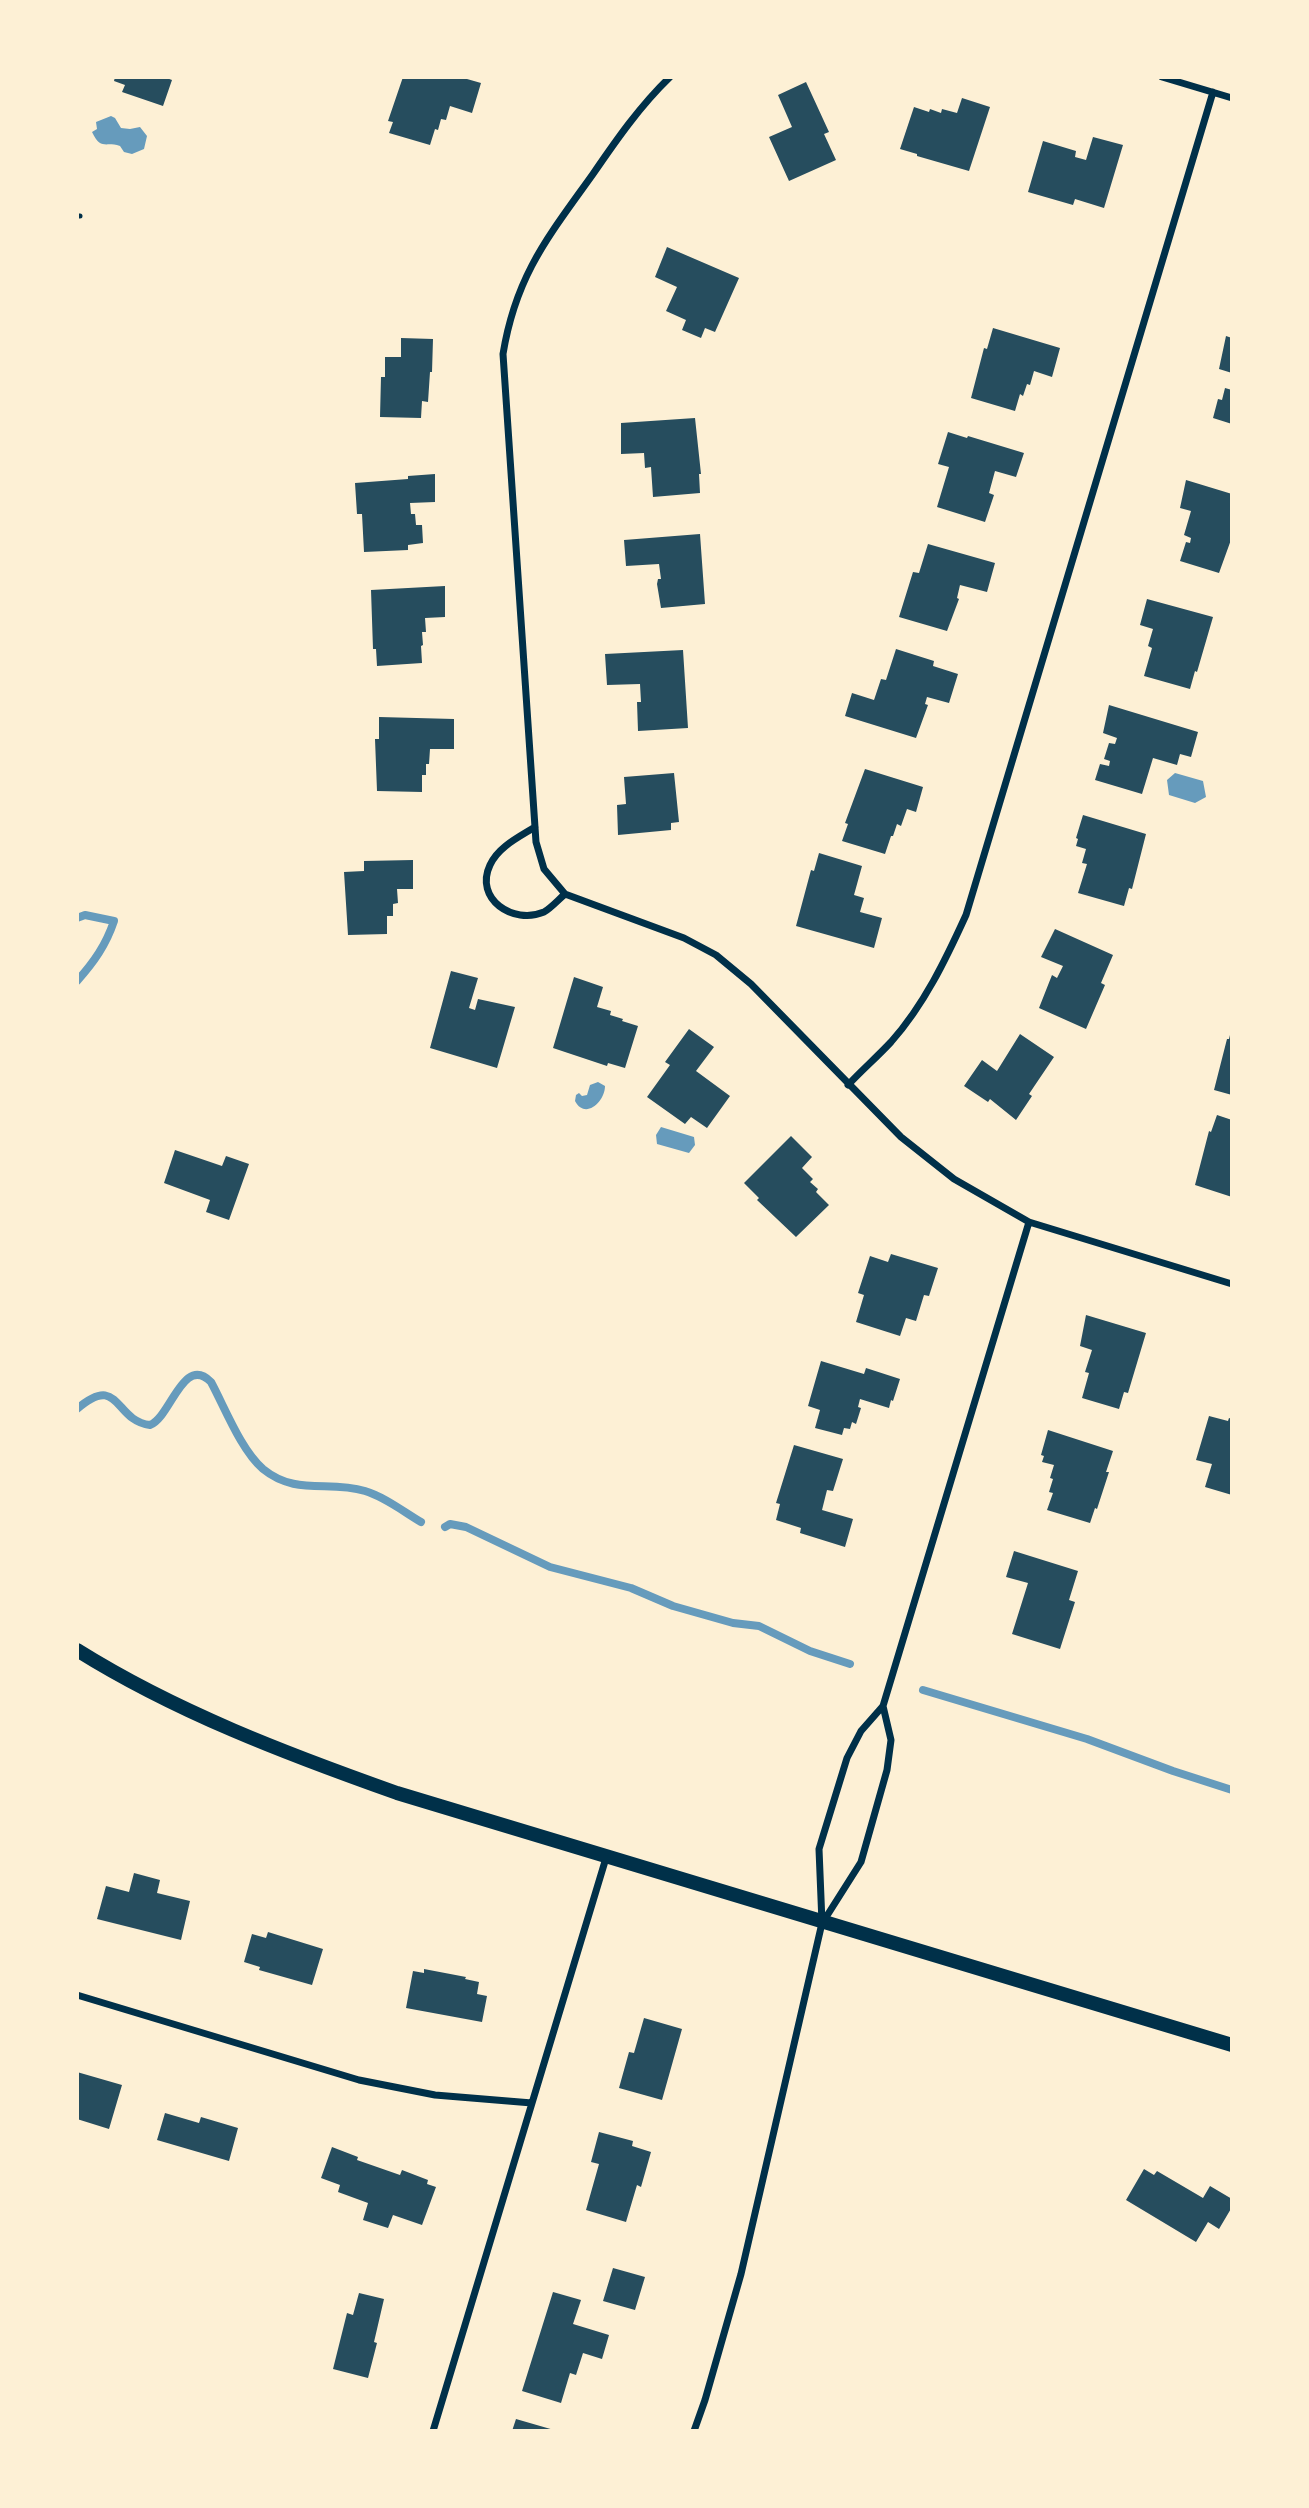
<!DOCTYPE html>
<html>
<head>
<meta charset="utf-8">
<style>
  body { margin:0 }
  #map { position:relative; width:1309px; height:2508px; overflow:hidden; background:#fdf0d5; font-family:"Source Serif 4",serif }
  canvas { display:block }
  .frame { position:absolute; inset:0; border:79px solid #fdf0d5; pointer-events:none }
</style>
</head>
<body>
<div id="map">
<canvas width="1309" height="2508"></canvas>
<div class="frame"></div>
</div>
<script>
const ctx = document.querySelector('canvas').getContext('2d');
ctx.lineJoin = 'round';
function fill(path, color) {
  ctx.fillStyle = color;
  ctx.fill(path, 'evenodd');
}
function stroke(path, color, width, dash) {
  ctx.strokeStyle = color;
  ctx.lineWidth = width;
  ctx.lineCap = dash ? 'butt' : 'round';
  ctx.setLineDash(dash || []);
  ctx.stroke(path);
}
const water = new Path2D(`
  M 111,116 L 115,118 L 121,128 L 130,129 L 140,127 L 147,136 L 144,149 L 132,154 L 124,152 L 120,146 C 105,141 101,151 92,132 L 97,129 L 96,122 Z
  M 1175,773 L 1203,781 L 1206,797 L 1195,803 L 1169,795 L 1167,780 Z
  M 598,1082 L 605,1086 C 605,1102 585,1120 575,1101 L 576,1095 L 579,1093 L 582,1096 L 587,1095 L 590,1085 Z
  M 661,1127 L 694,1137 L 695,1145 L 689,1153 L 657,1144 L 656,1135 Z`);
const stream = new Path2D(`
  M 77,918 L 85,915 L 114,921 C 106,945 94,962 77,981
  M 77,1409 C 120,1372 114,1421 150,1425 C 171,1417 183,1354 211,1382 C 225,1408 241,1450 263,1469 C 296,1496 328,1480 365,1491 C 385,1497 404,1512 421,1522
  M 445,1527 L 450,1524 L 466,1527 L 550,1567 L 631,1588 L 673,1606 L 733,1623 L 759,1626 L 810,1651 L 850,1664
  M 923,1690 L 1087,1739 L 1173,1771 L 1232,1790`);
const building = new Path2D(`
  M 115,77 L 164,77 L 172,80 L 163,106 L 122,92 L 125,85 L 114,81 Z
  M 403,77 L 460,77 L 481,83 L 472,113 L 450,106 L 446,120 L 441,119 L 438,130 L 435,129 L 430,145 L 389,133 L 393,122 L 388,121 Z
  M 806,82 L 829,132 L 824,134 L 836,160 L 789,181 L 769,137 L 792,127 L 778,95 Z
  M 962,98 L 990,107 L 969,171 L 917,156 L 917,154 L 900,149 L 914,107 L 929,112 L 930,109 L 941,113 L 942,109 L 957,113 Z
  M 1093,137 L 1123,145 L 1104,208 L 1075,199 L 1073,205 L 1028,192 L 1043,141 L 1076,151 L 1075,157 L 1086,160 Z
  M 667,247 L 739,278 L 715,332 L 705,328 L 701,338 L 682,330 L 686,320 L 666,311 L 677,287 L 655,277 Z
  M 993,328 L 1060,348 L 1052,377 L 1034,371 L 1030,385 L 1027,384 L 1023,396 L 1020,394 L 1015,411 L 971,398 L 984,348 L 987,349 Z
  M 1226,336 L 1232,338 L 1232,373 L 1219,369 Z
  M 401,338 L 433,339 L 432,372 L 430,372 L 428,402 L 422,401 L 421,418 L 380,417 L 381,377 L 385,377 L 385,357 L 401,357 Z
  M 1225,388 L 1232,390 L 1232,424 L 1213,418 L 1218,399 L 1222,400 Z
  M 695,418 L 701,474 L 699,474 L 700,493 L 653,497 L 651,467 L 645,468 L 644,453 L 621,454 L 621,423 Z
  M 948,432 L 967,438 L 968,436 L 1024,453 L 1016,477 L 995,471 L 989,493 L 994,495 L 985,522 L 937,507 L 949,467 L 938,464 Z
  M 435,474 L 435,502 L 410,503 L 411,514 L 415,514 L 416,525 L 422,525 L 423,543 L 408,545 L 408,550 L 364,552 L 362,514 L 357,514 L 355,483 L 408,479 L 408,476 Z
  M 1186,480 L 1232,494 L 1232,537 L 1219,573 L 1180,561 L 1186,542 L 1190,543 L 1191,538 L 1184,535 L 1191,511 L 1180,508 Z
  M 700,534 L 705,604 L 661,608 L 657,584 L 658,579 L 661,579 L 659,564 L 626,566 L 624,540 Z
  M 928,544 L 995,563 L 987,592 L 960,585 L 957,598 L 959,599 L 947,631 L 899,617 L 913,572 L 919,573 Z
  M 445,586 L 445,617 L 425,618 L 426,632 L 422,632 L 423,645 L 421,646 L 422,663 L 377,666 L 376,649 L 373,649 L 371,590 Z
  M 1147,599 L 1213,617 L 1197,672 L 1195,671 L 1190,689 L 1144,676 L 1152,648 L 1148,646 L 1153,629 L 1140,625 Z
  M 896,649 L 934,661 L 933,666 L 958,674 L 949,703 L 927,697 L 925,704 L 928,705 L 916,738 L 845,716 L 852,693 L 874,700 L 881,679 L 886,680 Z
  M 683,650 L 688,728 L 638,731 L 637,702 L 641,702 L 640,684 L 607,685 L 605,654 Z
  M 1109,705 L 1198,732 L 1191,757 L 1180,754 L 1177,765 L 1153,758 L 1142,794 L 1095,780 L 1100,764 L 1109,766 L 1110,761 L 1104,759 L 1109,743 L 1115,744 L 1117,738 L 1103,733 Z
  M 379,717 L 454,719 L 454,749 L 430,749 L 429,764 L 426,764 L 426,775 L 422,775 L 422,792 L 377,791 L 375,739 L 379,739 Z
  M 865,769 L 923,787 L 916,812 L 907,809 L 901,826 L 897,824 L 893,836 L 891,836 L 885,854 L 842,841 L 848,824 L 845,823 Z
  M 674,773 L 679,822 L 671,823 L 671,830 L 618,835 L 617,805 L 626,804 L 624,777 Z
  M 1083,815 L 1146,834 L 1132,889 L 1129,888 L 1124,906 L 1078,893 L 1087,864 L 1082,863 L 1086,849 L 1076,846 L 1078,839 L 1076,838 Z
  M 819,853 L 862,866 L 854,895 L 864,898 L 860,912 L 882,918 L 874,948 L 796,926 L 811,870 L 814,871 Z
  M 413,860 L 413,889 L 397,889 L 398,903 L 393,904 L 393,916 L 387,916 L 387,934 L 348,935 L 344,872 L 364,871 L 364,861 Z
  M 1055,929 L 1113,955 L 1101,983 L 1105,985 L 1086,1029 L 1039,1008 L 1052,975 L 1057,978 L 1063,966 L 1041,957 Z
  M 451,971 L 478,978 L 469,1008 L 475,1010 L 478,999 L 515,1007 L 497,1068 L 430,1048 Z
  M 574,977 L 603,987 L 597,1007 L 611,1011 L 610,1015 L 623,1019 L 622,1021 L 638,1026 L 625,1068 L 608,1063 L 607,1066 L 553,1048 Z
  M 689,1029 L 714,1047 L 696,1071 L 730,1096 L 707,1128 L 691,1117 L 685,1124 L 647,1097 L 670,1065 L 665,1062 Z
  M 1231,1031 L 1232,1031 L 1232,1095 L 1214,1090 L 1227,1039 L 1229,1039 Z
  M 1020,1034 L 1054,1057 L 1029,1094 L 1032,1096 L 1016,1120 L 990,1099 L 988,1102 L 964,1086 L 982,1060 L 997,1071 Z
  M 1217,1115 L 1232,1120 L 1232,1197 L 1195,1185 L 1209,1131 L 1211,1132 Z
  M 791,1136 L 812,1157 L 802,1168 L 813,1179 L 810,1182 L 818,1189 L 816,1192 L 829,1205 L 796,1237 L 757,1200 L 759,1198 L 744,1183 Z
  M 175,1150 L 222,1166 L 226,1156 L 249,1164 L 229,1220 L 206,1212 L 210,1200 L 164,1183 Z
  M 891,1254 L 938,1268 L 929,1296 L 924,1295 L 916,1321 L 906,1318 L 900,1336 L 856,1322 L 864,1295 L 858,1293 L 870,1256 L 888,1262 Z
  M 1086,1315 L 1146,1333 L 1128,1393 L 1124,1392 L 1119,1409 L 1082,1398 L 1089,1373 L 1085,1372 L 1092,1350 L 1080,1346 Z
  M 821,1361 L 864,1374 L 866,1368 L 900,1379 L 893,1401 L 891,1400 L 889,1408 L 860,1399 L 858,1407 L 861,1408 L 856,1424 L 852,1422 L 850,1429 L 844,1428 L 842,1435 L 815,1428 L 820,1410 L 808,1406 Z
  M 1209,1416 L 1228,1421 L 1229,1418 L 1232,1419 L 1232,1495 L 1205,1487 L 1212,1464 L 1196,1460 Z
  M 1048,1430 L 1113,1451 L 1106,1472 L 1109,1472 L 1097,1509 L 1095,1508 L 1090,1523 L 1047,1510 L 1053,1493 L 1049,1492 L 1053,1479 L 1050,1478 L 1054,1465 L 1042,1462 L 1044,1456 L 1041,1455 Z
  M 794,1445 L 843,1459 L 833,1491 L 827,1490 L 822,1510 L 853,1519 L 845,1547 L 800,1533 L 801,1528 L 776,1520 L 780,1504 L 776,1503 Z
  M 1014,1551 L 1078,1571 L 1069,1600 L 1075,1602 L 1060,1649 L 1012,1634 L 1028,1583 L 1006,1577 Z
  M 134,1873 L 160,1880 L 157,1893 L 190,1901 L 181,1940 L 97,1919 L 106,1886 L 129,1892 Z
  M 268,1932 L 323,1949 L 312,1985 L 259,1970 L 260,1967 L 244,1962 L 252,1934 L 266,1938 Z
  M 424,1969 L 466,1977 L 465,1979 L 479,1982 L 477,1994 L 487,1996 L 482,2022 L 406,2008 L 413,1971 L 424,1973 Z
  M 644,2018 L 682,2029 L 662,2100 L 619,2088 L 629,2052 L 634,2053 Z
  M 77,2072 L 122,2085 L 109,2129 L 77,2119 Z
  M 165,2113 L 199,2123 L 201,2117 L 238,2128 L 229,2161 L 157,2140 Z
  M 599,2132 L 633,2141 L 632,2146 L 651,2152 L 641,2187 L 637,2185 L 626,2222 L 586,2210 L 599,2164 L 591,2162 Z
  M 332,2147 L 358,2157 L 357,2160 L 400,2175 L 402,2170 L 428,2180 L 427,2184 L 436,2187 L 422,2225 L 393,2215 L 388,2228 L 363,2220 L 368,2203 L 338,2192 L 340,2185 L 321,2178 Z
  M 1144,2169 L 1154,2175 L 1157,2171 L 1203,2198 L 1210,2186 L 1232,2199 L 1232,2207 L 1219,2229 L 1208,2222 L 1196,2242 L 1126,2200 Z
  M 613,2268 L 645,2277 L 635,2310 L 603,2301 Z
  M 553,2292 L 581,2300 L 573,2324 L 609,2335 L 602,2359 L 583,2353 L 576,2375 L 570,2373 L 561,2403 L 522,2391 Z
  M 359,2293 L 384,2299 L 374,2342 L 377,2343 L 368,2378 L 333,2369 L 347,2313 L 353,2315 Z
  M 516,2419 L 554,2430 L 554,2431 L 512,2431 Z`);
const service = new Path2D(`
  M 77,216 L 80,216`);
const minor = new Path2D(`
  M 670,77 C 640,106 617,139 593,174 C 548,237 516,275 503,354 L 536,842 L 544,869 L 565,894 L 684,938 L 716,955 L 751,984 L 901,1137 L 954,1179 L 1029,1222 L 1232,1284
  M 1162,77 L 1232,98
  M 535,827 C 519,837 498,847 490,865 C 474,899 513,925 544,912 C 551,908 558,900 565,894
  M 848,1085 C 862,1070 877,1057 891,1042 C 924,1005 946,959 966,915 L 1213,92
  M 823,1922 L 861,1862 L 887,1770 L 891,1740 L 883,1706
  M 77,1995 L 359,2080 L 435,2095 L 532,2103
  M 433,2431 L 606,1858
  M 694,2431 L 705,2400 L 741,2274 L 822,1923 L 819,1849 L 847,1758 L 861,1731 L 883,1706 L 1029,1222`);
const secondary = new Path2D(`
  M 77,1650 C 176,1712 287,1754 397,1793 L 1232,2045`);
fill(water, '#669bbc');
stroke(stream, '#669bbc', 8);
fill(building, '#264d5e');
stroke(service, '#003049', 5);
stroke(minor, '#003049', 7);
stroke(secondary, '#003049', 14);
</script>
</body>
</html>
